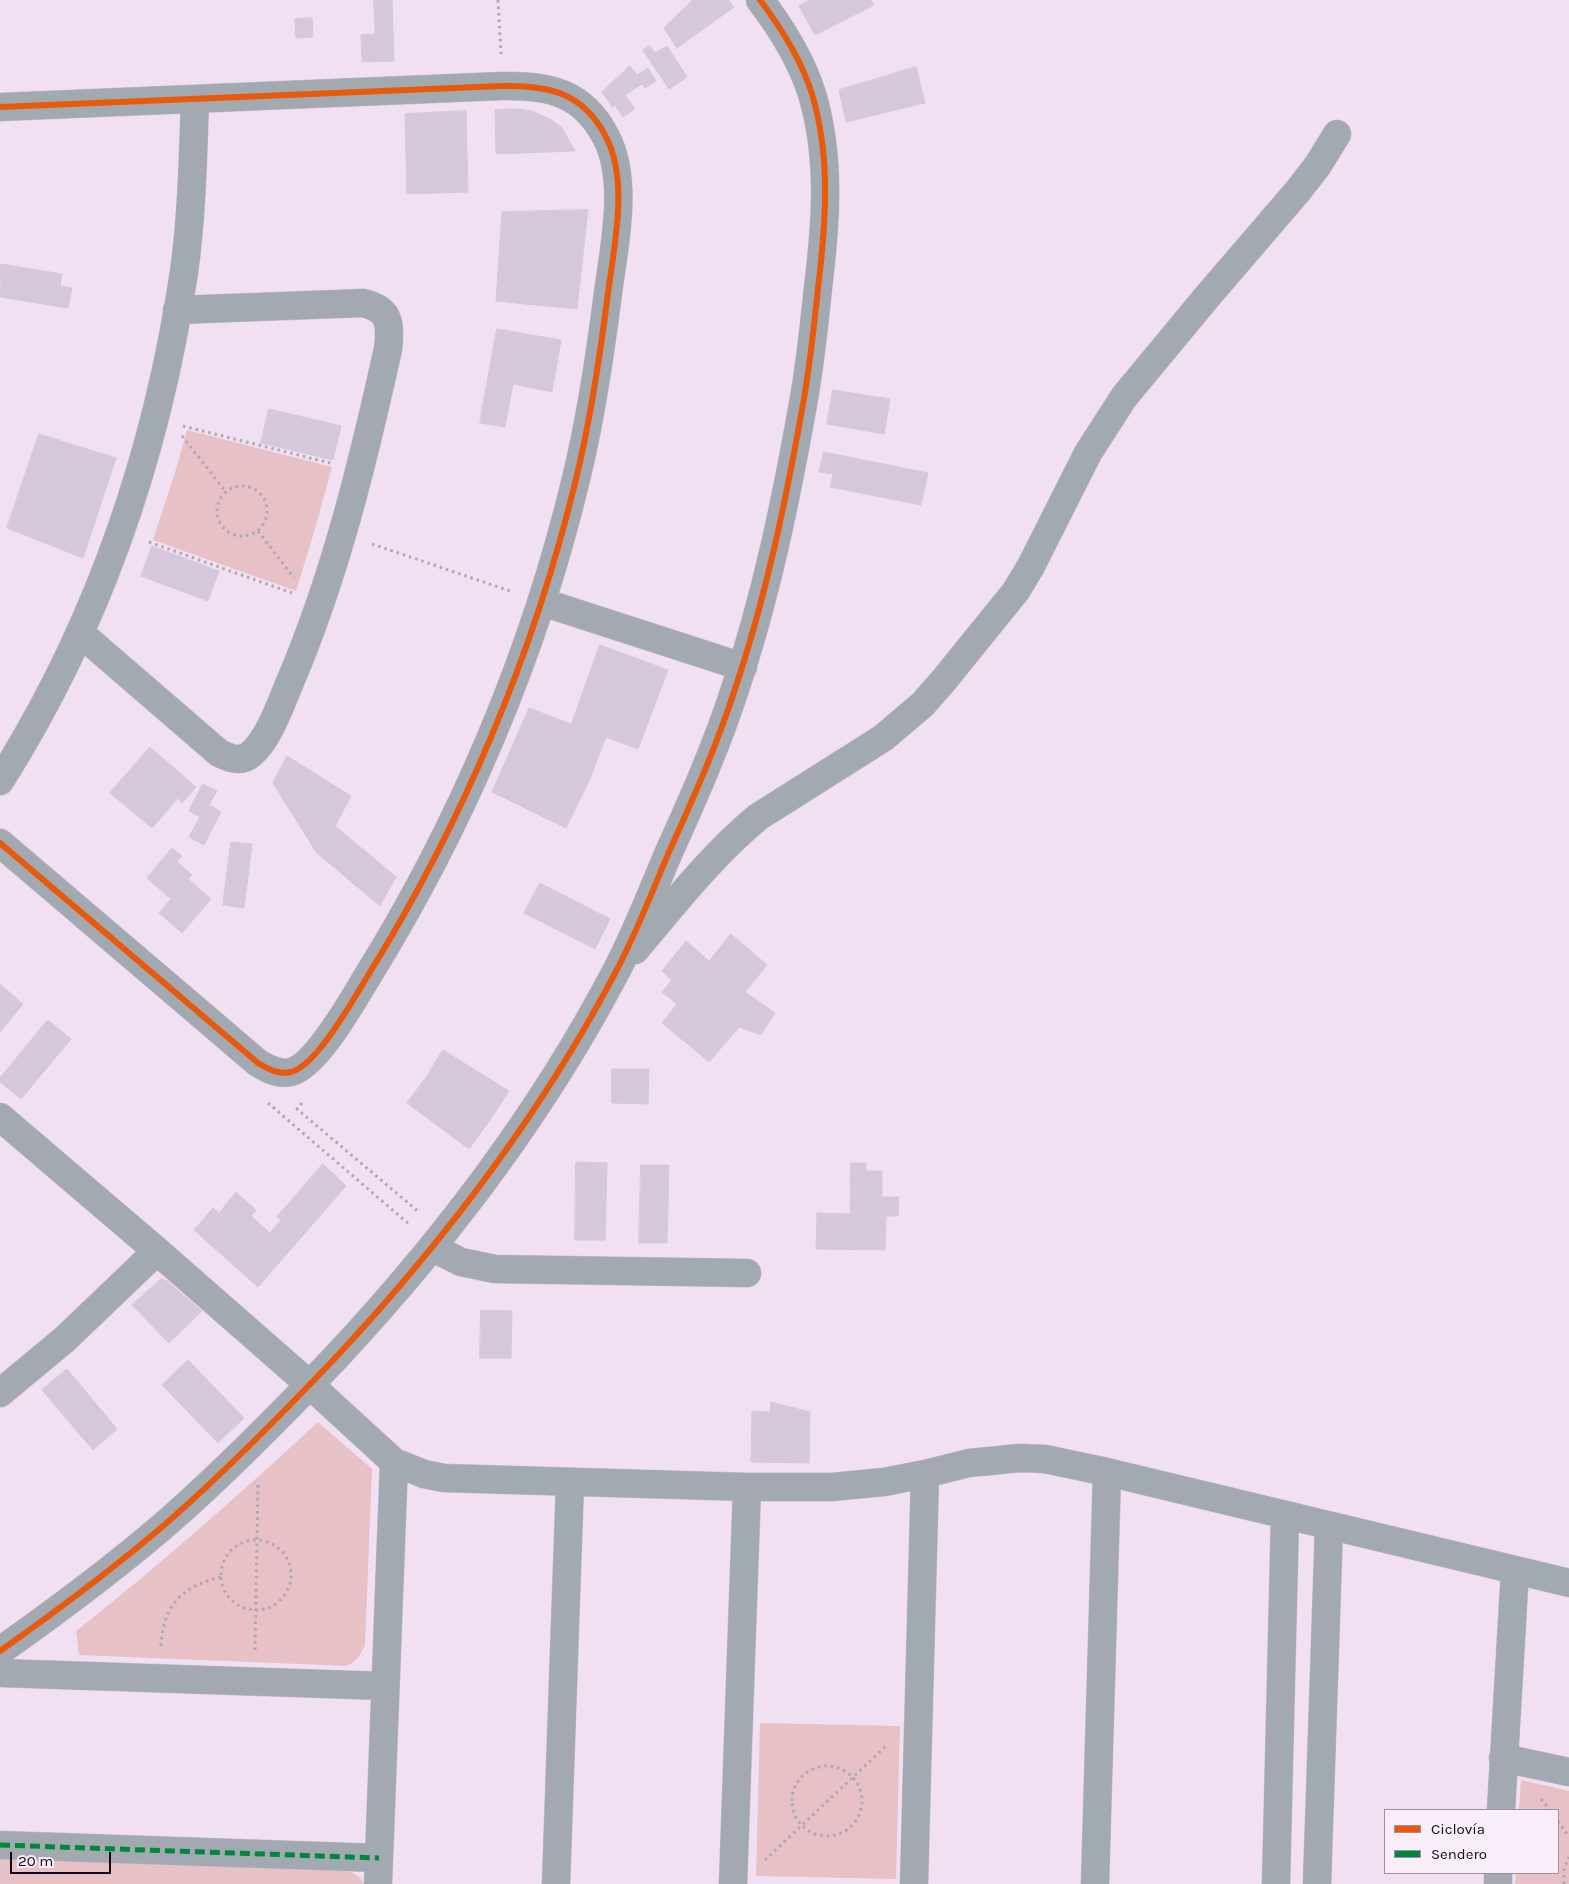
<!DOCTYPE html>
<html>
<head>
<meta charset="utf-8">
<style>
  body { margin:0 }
  #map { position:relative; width:1569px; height:1884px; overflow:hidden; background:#f1e0f2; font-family:Karla,sans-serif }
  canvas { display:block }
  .legend { position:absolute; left:1384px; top:1809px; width:175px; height:65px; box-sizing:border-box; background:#f8edf9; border:1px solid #9e919f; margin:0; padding:6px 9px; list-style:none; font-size:15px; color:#170619 }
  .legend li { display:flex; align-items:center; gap:10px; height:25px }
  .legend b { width:25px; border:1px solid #9e919f }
  .scale { position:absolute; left:10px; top:1852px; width:101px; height:22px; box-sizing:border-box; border:2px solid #170619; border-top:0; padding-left:6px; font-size:15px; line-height:18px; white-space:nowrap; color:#170619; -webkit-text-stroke:4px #f8edf9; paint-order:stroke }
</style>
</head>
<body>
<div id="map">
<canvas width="1569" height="1884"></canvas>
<ul class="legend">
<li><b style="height:6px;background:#e8590c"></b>Ciclovía</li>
<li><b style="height:6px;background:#00873e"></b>Sendero</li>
</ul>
<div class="scale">20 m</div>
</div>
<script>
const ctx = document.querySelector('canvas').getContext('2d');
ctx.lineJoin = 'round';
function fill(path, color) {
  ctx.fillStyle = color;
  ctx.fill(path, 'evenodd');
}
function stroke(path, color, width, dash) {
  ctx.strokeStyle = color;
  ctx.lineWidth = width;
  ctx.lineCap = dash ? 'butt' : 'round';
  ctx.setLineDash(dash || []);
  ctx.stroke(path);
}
const green = new Path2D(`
  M 187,430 L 332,467 L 315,529 L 296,591 L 153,540 L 177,466 Z
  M 318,1422 L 372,1469 L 365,1644 C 361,1655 357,1661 347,1666 L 79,1655 L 76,1631 C 160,1565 240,1494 318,1422 Z
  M 760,1723 L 900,1726 L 896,1879 L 756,1876 Z
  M 1521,1780 L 1569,1791 L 1569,1884 L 1515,1884 L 1516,1873 L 1558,1873 L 1558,1810 L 1519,1810 Z
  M 0,1857 L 342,1869 C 353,1872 359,1875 364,1884 L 0,1884 Z`);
const building = new Path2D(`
  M 374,0 L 392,0 L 394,61 L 362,62 L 361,35 L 375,34 Z
  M 693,0 L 728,0 L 734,7 L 677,48 L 664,28 Z
  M 810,0 L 871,0 L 874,5 L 815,35 L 799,6 Z
  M 312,18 L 313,37 L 296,38 L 295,19 Z
  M 650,46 L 655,53 L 667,46 L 687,77 L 669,89 L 643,50 Z
  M 630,66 L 637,75 L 648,68 L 656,81 L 645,88 L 642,84 L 625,95 L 635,109 L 623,117 L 615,105 L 612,107 L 602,92 Z
  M 916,67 L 925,103 L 846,122 L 839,90 Z
  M 515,109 L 532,111 L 552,120 L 562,128 L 575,151 L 496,154 L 495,110 Z
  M 466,111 L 468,192 L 407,194 L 405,114 Z
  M 588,210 L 577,309 L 496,301 L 502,212 Z
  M 1,264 L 62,274 L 60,286 L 72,288 L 68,308 L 0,297 Z
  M 497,329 L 561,340 L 552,392 L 513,384 L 505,427 L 480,423 Z
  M 833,390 L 890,399 L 884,434 L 827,424 Z
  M 269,409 L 341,426 L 333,460 L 261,443 Z
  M 39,434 L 116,458 L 83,558 L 7,528 Z
  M 824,452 L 928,473 L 921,505 L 830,487 L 833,474 L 819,472 Z
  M 152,546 L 219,571 L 208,601 L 141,576 Z
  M 600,645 L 668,670 L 638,749 L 606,737 L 589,781 L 566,828 L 492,792 L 529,708 L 571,724 Z
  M 150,747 L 196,787 L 182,803 L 178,798 L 152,828 L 110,793 Z
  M 287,756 L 351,796 L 335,826 L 396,877 L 380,906 L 316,852 L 273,783 Z
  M 203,784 L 217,791 L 209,805 L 221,812 L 204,845 L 189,837 L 200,817 L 189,811 Z
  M 231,842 L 252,844 L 244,908 L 223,905 Z
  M 172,848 L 182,856 L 177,862 L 192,875 L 188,879 L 211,899 L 182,933 L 159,913 L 171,899 L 147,878 Z
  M 540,883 L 610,919 L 595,949 L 524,913 Z
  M 731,934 L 767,965 L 745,992 L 775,1013 L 761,1035 L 739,1027 L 709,1062 L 662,1023 L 677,1004 L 662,992 L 672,980 L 662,971 L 686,941 L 709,961 Z
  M 0,984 L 23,1004 L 0,1032 Z
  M 48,1020 L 71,1039 L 21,1099 L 0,1082 L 0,1078 Z
  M 443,1050 L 509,1091 L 490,1120 L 426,1078 Z
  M 612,1069 L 649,1069 L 648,1104 L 612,1103 Z
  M 426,1078 L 490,1120 L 469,1149 L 407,1103 Z
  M 576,1162 L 607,1163 L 605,1240 L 575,1240 Z
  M 851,1163 L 866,1163 L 866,1171 L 882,1171 L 882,1197 L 899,1197 L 898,1216 L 886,1216 L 885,1250 L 816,1249 L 817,1213 L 850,1214 Z
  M 323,1164 L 346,1186 L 258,1287 L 194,1230 L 213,1208 L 219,1213 L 236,1192 L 256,1210 L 251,1216 L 270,1233 L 281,1220 L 277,1217 Z
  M 641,1165 L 669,1165 L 667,1243 L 639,1243 Z
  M 161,1279 L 167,1281 L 202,1311 L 169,1343 L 132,1305 Z
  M 481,1310 L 512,1311 L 511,1358 L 480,1358 Z
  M 188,1360 L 244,1418 L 218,1443 L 162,1385 Z
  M 67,1369 L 117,1429 L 93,1450 L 42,1390 Z
  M 771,1402 L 810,1412 L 809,1463 L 751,1462 L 752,1411 L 770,1412 Z`);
const path = new Path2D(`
  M 498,0 L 501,54
  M 183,426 L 330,463
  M 182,436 L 226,492
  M217 511a25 25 0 1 1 50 0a25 25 0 1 1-50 0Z
  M 258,531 L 294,578
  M 149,542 L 292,593
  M 372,544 L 513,592
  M 268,1103 L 410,1225
  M 302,1103 L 297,1109 L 420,1213
  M221 1575a35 35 0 1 1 70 0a35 35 0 1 1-70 0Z
  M 161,1646 C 163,1605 183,1585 222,1577
  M 255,1650 L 258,1482
  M792 1801a35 35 0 1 1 70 0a35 35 0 1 1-70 0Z
  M 1541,1799 L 1550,1810
  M 1558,1821 L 1569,1837
  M 765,1860 L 886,1746
  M 1564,1884 L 1564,1869 L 1569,1857`);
const street = new Path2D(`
  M 0,107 L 502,86 C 548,85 583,92 606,137 C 629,180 614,247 608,293 C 600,356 591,418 576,479 C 534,654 462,824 367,977 C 353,1000 317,1065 291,1072 C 279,1075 268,1069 258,1063 L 0,843
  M 542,602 L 743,667
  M 80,633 L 219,753 C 229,758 241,763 251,754 C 269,739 281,703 290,682 C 336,574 363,462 388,349 C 391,324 390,309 363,303 L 177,310
  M 0,781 C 98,626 157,453 184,272 C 192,215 193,156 195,99
  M 635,950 C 674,904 711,856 758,817 L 883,738 L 923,704 L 944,680 L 1016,591 L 1031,566 L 1088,453 L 1124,397 L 1206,298 L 1297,192 L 1318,165 L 1337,134
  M 0,1117 L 157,1251 L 310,1385 L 394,1462 L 424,1474 L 444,1478 L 747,1487 L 832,1487 L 884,1482 L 925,1474 L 969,1463 L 1020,1458 L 1045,1459 L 1107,1472 L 1569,1583
  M 433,1248 L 461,1262 L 495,1269 L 747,1273
  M 0,1393 L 65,1339 L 157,1251
  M 0,1651 C 58,1610 116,1567 170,1520 C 229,1468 284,1412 338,1355 C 445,1240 539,1117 613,977 C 635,937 651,894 669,852 C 693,799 717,745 735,689 C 766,597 786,500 803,404 C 810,366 814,327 818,288 C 826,223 831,157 812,94 C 801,59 782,29 760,0
  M 0,1673 L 385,1686
  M 1503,1758 L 1569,1772
  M 1501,1810 L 1515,1571
  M 0,1845 L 379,1858
  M 378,1884 L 394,1462
  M 556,1884 L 570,1482
  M 733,1884 L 747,1487
  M 914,1884 L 925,1474
  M 1095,1884 L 1107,1472
  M 1276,1884 L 1285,1516
  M 1317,1884 L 1329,1526
  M 1498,1884 L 1498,1873`);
const quiet = new Path2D(`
  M 0,1845 L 379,1858`);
const cycleway = new Path2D(`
  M 0,107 L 502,86 C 548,85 583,92 606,137 C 629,180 614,247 608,293 C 600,356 591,418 576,479 C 534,654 462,824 367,977 C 353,1000 317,1065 291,1072 C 279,1075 268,1069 258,1063 L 0,843
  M 0,1651 C 58,1610 116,1567 170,1520 C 229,1468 284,1412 338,1355 C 445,1240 539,1117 613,977 C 635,937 651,894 669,852 C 693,799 717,745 735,689 C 766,597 786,500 803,404 C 810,366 814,327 818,288 C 826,223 831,157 812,94 C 801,59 782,29 760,0`);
fill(green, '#e7c1c6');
fill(building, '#d5c7dc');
stroke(building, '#d4c8dc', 1);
stroke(street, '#ccbfce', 29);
stroke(path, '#aaa9b2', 3, [2.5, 4]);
stroke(street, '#a2a9b1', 28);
stroke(quiet, '#00873e', 5, [10, 5]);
stroke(cycleway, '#e8590c', 6);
</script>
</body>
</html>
